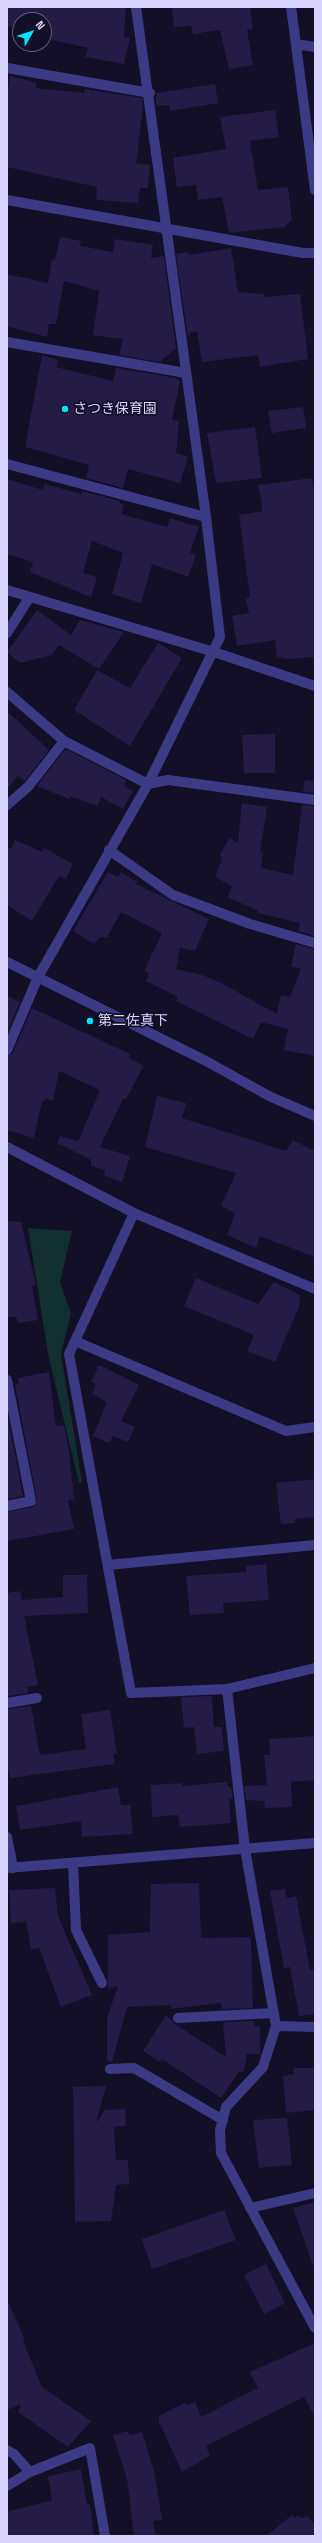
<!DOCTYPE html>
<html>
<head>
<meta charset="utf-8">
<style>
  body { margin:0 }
  #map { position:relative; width:322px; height:2543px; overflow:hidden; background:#130f26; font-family:"Space Grotesk",sans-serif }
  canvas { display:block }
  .frame { position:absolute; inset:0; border:8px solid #d9d4ff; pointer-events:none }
  .north { position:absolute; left:12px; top:12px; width:40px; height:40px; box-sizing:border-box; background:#130f26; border:1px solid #625e7d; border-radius:50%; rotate:51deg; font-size:11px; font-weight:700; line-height:16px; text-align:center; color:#d9d4ff }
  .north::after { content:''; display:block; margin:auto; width:14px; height:18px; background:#00e5ff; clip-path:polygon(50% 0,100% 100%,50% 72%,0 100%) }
</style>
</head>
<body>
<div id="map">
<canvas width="322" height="2543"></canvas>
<div class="frame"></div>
<div class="north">N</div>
</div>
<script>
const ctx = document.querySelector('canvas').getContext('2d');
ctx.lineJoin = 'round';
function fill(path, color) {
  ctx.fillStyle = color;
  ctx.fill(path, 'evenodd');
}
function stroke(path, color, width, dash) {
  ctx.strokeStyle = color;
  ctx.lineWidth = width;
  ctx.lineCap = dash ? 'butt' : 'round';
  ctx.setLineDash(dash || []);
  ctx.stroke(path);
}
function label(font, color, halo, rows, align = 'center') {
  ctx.font = font + ' "Space Grotesk","Noto Sans JP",sans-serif';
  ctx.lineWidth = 3.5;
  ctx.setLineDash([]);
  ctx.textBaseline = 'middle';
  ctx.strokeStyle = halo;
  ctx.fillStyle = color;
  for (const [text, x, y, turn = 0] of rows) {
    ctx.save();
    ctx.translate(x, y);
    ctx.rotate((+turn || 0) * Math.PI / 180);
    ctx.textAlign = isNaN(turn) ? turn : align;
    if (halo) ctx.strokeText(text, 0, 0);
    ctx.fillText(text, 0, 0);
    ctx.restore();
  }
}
const green = new Path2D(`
  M 28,1228 L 72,1231 L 60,1282 L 71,1314 L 61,1354 L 82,1482 L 79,1483 L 48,1354 Z`);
const building = new Path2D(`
  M 7,7 L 126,7 L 124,37 L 130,38 L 124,64 L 85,57 L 88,48 L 44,38 L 44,20 L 20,20 L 20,28 L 7,26 Z
  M 172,7 L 250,7 L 253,29 L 247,30 L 253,65 L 229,69 L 220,30 L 193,34 L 191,26 L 174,27 Z
  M 10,76 L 37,83 L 36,88 L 84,93 L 85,89 L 142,98 L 143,107 L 136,163 L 150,165 L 148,188 L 140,188 L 138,203 L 96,200 L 97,187 L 7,167 L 7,95 Z
  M 215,84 L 218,103 L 170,111 L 169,105 L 156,106 L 156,93 Z
  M 275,110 L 279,137 L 250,141 L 258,190 L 288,187 L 292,220 L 284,227 L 229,233 L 222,197 L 198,200 L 196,185 L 177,187 L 173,158 L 226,149 L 220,117 Z
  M 60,237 L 81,241 L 80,246 L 113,252 L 115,239 L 153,245 L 151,258 L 164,256 L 176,348 L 160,362 L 119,355 L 123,339 L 93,335 L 99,291 L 64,281 L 56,324 L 49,324 L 47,337 L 7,326 L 7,274 L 48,283 L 52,259 L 55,260 Z
  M 231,248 L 238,292 L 264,294 L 265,297 L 300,294 L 308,359 L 260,367 L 258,355 L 202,362 L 197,331 L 189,333 L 188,338 L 176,254 L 188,252 L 189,255 Z
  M 42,355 L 58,360 L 56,367 L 113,381 L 116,368 L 176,378 L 180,381 L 172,420 L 179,421 L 176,453 L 188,457 L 180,483 L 128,469 L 123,488 L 86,478 L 89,465 L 25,447 Z
  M 303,407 L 306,428 L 272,433 L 268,411 Z
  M 255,427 L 262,478 L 216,483 L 207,433 Z
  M 312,478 L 315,499 L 315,657 L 287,659 L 277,657 L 275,640 L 237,646 L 232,616 L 249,613 L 246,599 L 250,597 L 239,515 L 263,511 L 258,485 Z
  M 7,479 L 43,490 L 45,484 L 82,494 L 82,491 L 120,501 L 119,503 L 124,505 L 121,514 L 167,527 L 170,518 L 199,527 L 190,553 L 196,555 L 188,577 L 152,564 L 141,603 L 112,594 L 123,553 L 92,541 L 83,573 L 97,577 L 91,597 L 30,572 L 33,562 L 7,554 Z
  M 37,610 L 71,635 L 80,620 L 124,632 L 99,669 L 59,645 L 52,655 L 20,663 L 7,652 Z
  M 158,643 L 182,658 L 130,746 L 74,710 L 97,670 L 130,688 Z
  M 7,711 L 49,750 L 25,781 L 18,776 L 7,789 Z
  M 275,734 L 275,773 L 244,773 L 242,735 Z
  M 68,750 L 126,780 L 124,786 L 133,791 L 123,809 L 101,797 L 97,806 L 70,796 L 69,799 L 37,786 L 64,751 Z
  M 305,780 L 315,781 L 315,793 L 303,792 Z
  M 242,803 L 267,807 L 260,852 L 263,853 L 261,868 L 293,875 L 302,805 L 315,806 L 315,936 L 298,931 L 300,923 L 258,913 L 258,911 L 228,897 L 232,886 L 215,877 L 222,859 L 220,855 L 229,838 L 238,843 Z
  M 15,840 L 42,852 L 44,848 L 73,864 L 66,879 L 59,876 L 32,921 L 7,905 L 7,847 L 11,849 Z
  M 108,872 L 118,877 L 121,872 L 137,882 L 136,884 L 209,919 L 195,951 L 180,948 L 176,969 L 202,975 L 221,983 L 277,1014 L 281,995 L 290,997 L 301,968 L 291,967 L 296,944 L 315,949 L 315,1056 L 284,1050 L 288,1029 L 261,1022 L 253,1039 L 176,1001 L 178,997 L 146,981 L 149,974 L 144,971 L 162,933 L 121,912 L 107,938 L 100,937 L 94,944 L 73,931 Z
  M 7,996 L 20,1002 L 7,1033 Z
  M 32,1008 L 130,1054 L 129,1058 L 144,1066 L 126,1099 L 123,1099 L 100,1147 L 130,1156 L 122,1182 L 104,1175 L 105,1170 L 91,1166 L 91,1160 L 57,1143 L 60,1136 L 78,1141 L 100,1090 L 59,1071 L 53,1101 L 45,1098 L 44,1102 L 42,1101 L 34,1138 L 7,1130 L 7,1056 L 13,1053 Z
  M 157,1096 L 186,1103 L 182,1118 L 286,1151 L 293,1140 L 315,1151 L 315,1257 L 260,1236 L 256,1248 L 227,1235 L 235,1213 L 221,1206 L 236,1173 L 145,1147 Z
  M 7,1221 L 21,1222 L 36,1285 L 32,1286 L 38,1320 L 18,1323 L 16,1317 L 7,1317 Z
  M 196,1278 L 258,1304 L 274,1282 L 300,1295 L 299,1307 L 275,1362 L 247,1351 L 254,1335 L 184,1306 Z
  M 99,1365 L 139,1385 L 121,1421 L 135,1427 L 128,1442 L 113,1436 L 109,1443 L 93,1436 L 107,1402 L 92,1394 L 96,1384 L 91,1382 Z
  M 49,1372 L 56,1426 L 64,1425 L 69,1452 L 74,1499 L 68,1500 L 74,1529 L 7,1541 L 7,1512 L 33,1507 L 37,1500 L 15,1385 L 19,1384 L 18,1378 Z
  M 7,1413 L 23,1496 L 7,1499 Z
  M 315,1479 L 315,1517 L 295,1519 L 295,1523 L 281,1524 L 276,1483 Z
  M 266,1564 L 269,1600 L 223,1603 L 224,1613 L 190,1615 L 186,1576 L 246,1572 L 246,1566 Z
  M 63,1575 L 87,1575 L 88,1613 L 24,1616 L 38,1685 L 27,1687 L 28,1693 L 7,1696 L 7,1593 L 20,1591 L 22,1600 L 63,1597 Z
  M 212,1696 L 214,1727 L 222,1727 L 224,1751 L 197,1754 L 194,1727 L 184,1728 L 181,1697 Z
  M 31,1706 L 40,1755 L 86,1749 L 81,1714 L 110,1710 L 117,1754 L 113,1754 L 115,1764 L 10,1778 L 7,1764 L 7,1709 Z
  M 315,1736 L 315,1780 L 291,1782 L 292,1807 L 265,1808 L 264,1801 L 246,1800 L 244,1786 L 267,1785 L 264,1755 L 270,1755 L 269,1739 Z
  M 227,1782 L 228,1787 L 231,1787 L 233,1799 L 229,1799 L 231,1823 L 180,1827 L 178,1815 L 152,1817 L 151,1785 L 182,1783 L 182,1786 Z
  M 118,1787 L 121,1805 L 130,1805 L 133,1834 L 82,1837 L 81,1821 L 20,1830 L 16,1806 Z
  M 199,1883 L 201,1938 L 251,1937 L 253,2008 L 222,2009 L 221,2003 L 170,2009 L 172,2005 L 127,2007 L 112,2062 L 107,2061 L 107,2018 L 118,1986 L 108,1989 L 108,1935 L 150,1932 L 151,1884 Z
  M 55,1888 L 58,1916 L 92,1995 L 61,2007 L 39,1948 L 31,1950 L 26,1922 L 11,1923 L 9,1890 Z
  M 285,1889 L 287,1898 L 296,1896 L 310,1970 L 315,1969 L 315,2014 L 299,2016 L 290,1967 L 284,1968 L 270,1891 Z
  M 166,2015 L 175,2024 L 226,2057 L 223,2022 L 254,2021 L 255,2026 L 260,2026 L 260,2054 L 247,2054 L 244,2071 L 239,2072 L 221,2098 L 162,2059 L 160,2062 L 143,2051 Z
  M 294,2068 L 314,2068 L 315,2110 L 286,2113 L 283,2076 L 294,2074 Z
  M 106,2086 L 96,2123 L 105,2110 L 125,2109 L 126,2126 L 114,2127 L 116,2160 L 128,2160 L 129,2184 L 116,2185 L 111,2221 L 75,2222 L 73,2087 Z
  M 287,2118 L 292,2165 L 259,2168 L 253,2120 Z
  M 315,2202 L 315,2264 L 313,2265 L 293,2208 Z
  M 224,2210 L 236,2240 L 152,2269 L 142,2239 Z
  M 266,2264 L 285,2303 L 264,2314 L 244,2275 Z
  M 7,2299 L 25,2340 L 23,2341 L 42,2387 L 91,2421 L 68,2447 L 18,2412 L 21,2404 L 7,2410 Z
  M 315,2343 L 315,2417 L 304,2397 L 206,2446 L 210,2456 L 182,2472 L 159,2422 L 159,2416 L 185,2403 L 187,2405 L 195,2402 L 201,2417 L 258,2388 L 250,2372 Z
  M 128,2431 L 129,2435 L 142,2432 L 155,2475 L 162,2520 L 153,2521 L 156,2536 L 134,2536 L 127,2479 L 113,2435 Z
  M 81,2469 L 87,2504 L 90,2504 L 94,2536 L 7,2536 L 7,2512 L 52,2500 L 48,2476 Z
  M 292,2515 L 295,2518 L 298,2515 L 302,2518 L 307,2516 L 315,2525 L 315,2536 L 266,2536 Z`);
const minor = new Path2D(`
  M 291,7 L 315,190
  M 296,44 L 315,47
  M 7,68 L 150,93
  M 7,200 L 303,253 L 315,253
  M 7,342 L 186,373
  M 7,464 L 206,517
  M 7,590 L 214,652 L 315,686
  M 7,633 L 29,598
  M 7,692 L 64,741 L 148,784 L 168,780 L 315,800
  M 7,805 L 28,787 L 64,741
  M 109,850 L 173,895 L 250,924 L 315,943
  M 7,962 L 206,1061 L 269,1096 L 315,1116
  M 7,1050 L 38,977 L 148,784 L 220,637 L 206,517 L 136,7
  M 7,1147 L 134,1213 L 315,1289
  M 134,1213 L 69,1354 L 131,1693 L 227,1689 L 315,1668
  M 75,1341 L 286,1431 L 315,1427
  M 7,1380 L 31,1501 L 7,1506
  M 108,1565 L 315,1545
  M 227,1689 L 245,1849 L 276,2026 L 263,2067 L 226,2107 L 220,2130 L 221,2153 L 315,2328
  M 7,1703 L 37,1698
  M 7,1837 L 13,1868
  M 73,1863 L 76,1930 L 102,1983
  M 7,1868 L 315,1843
  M 178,2018 L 274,2013
  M 276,2026 L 315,2027
  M 110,2069 L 134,2068 L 223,2120
  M 250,2208 L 315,2193
  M 7,2450 L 14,2454 L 30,2472
  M 7,2486 L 30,2472 L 90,2448 L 105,2536`);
const markers = [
  [65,409,4,"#00e5ff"],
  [90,1021,4,"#00e5ff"]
];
const poiNames = [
  ["さつき保育園",73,409],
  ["第二佐真下",98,1021]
];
fill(green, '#12302f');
fill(building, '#241b47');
stroke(minor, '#3d3a85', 10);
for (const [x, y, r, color] of markers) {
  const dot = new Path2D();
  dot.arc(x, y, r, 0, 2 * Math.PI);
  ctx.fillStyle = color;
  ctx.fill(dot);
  stroke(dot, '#130f26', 1.5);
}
label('14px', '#d9d4ff', '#130f26', poiNames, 'left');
</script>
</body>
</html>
